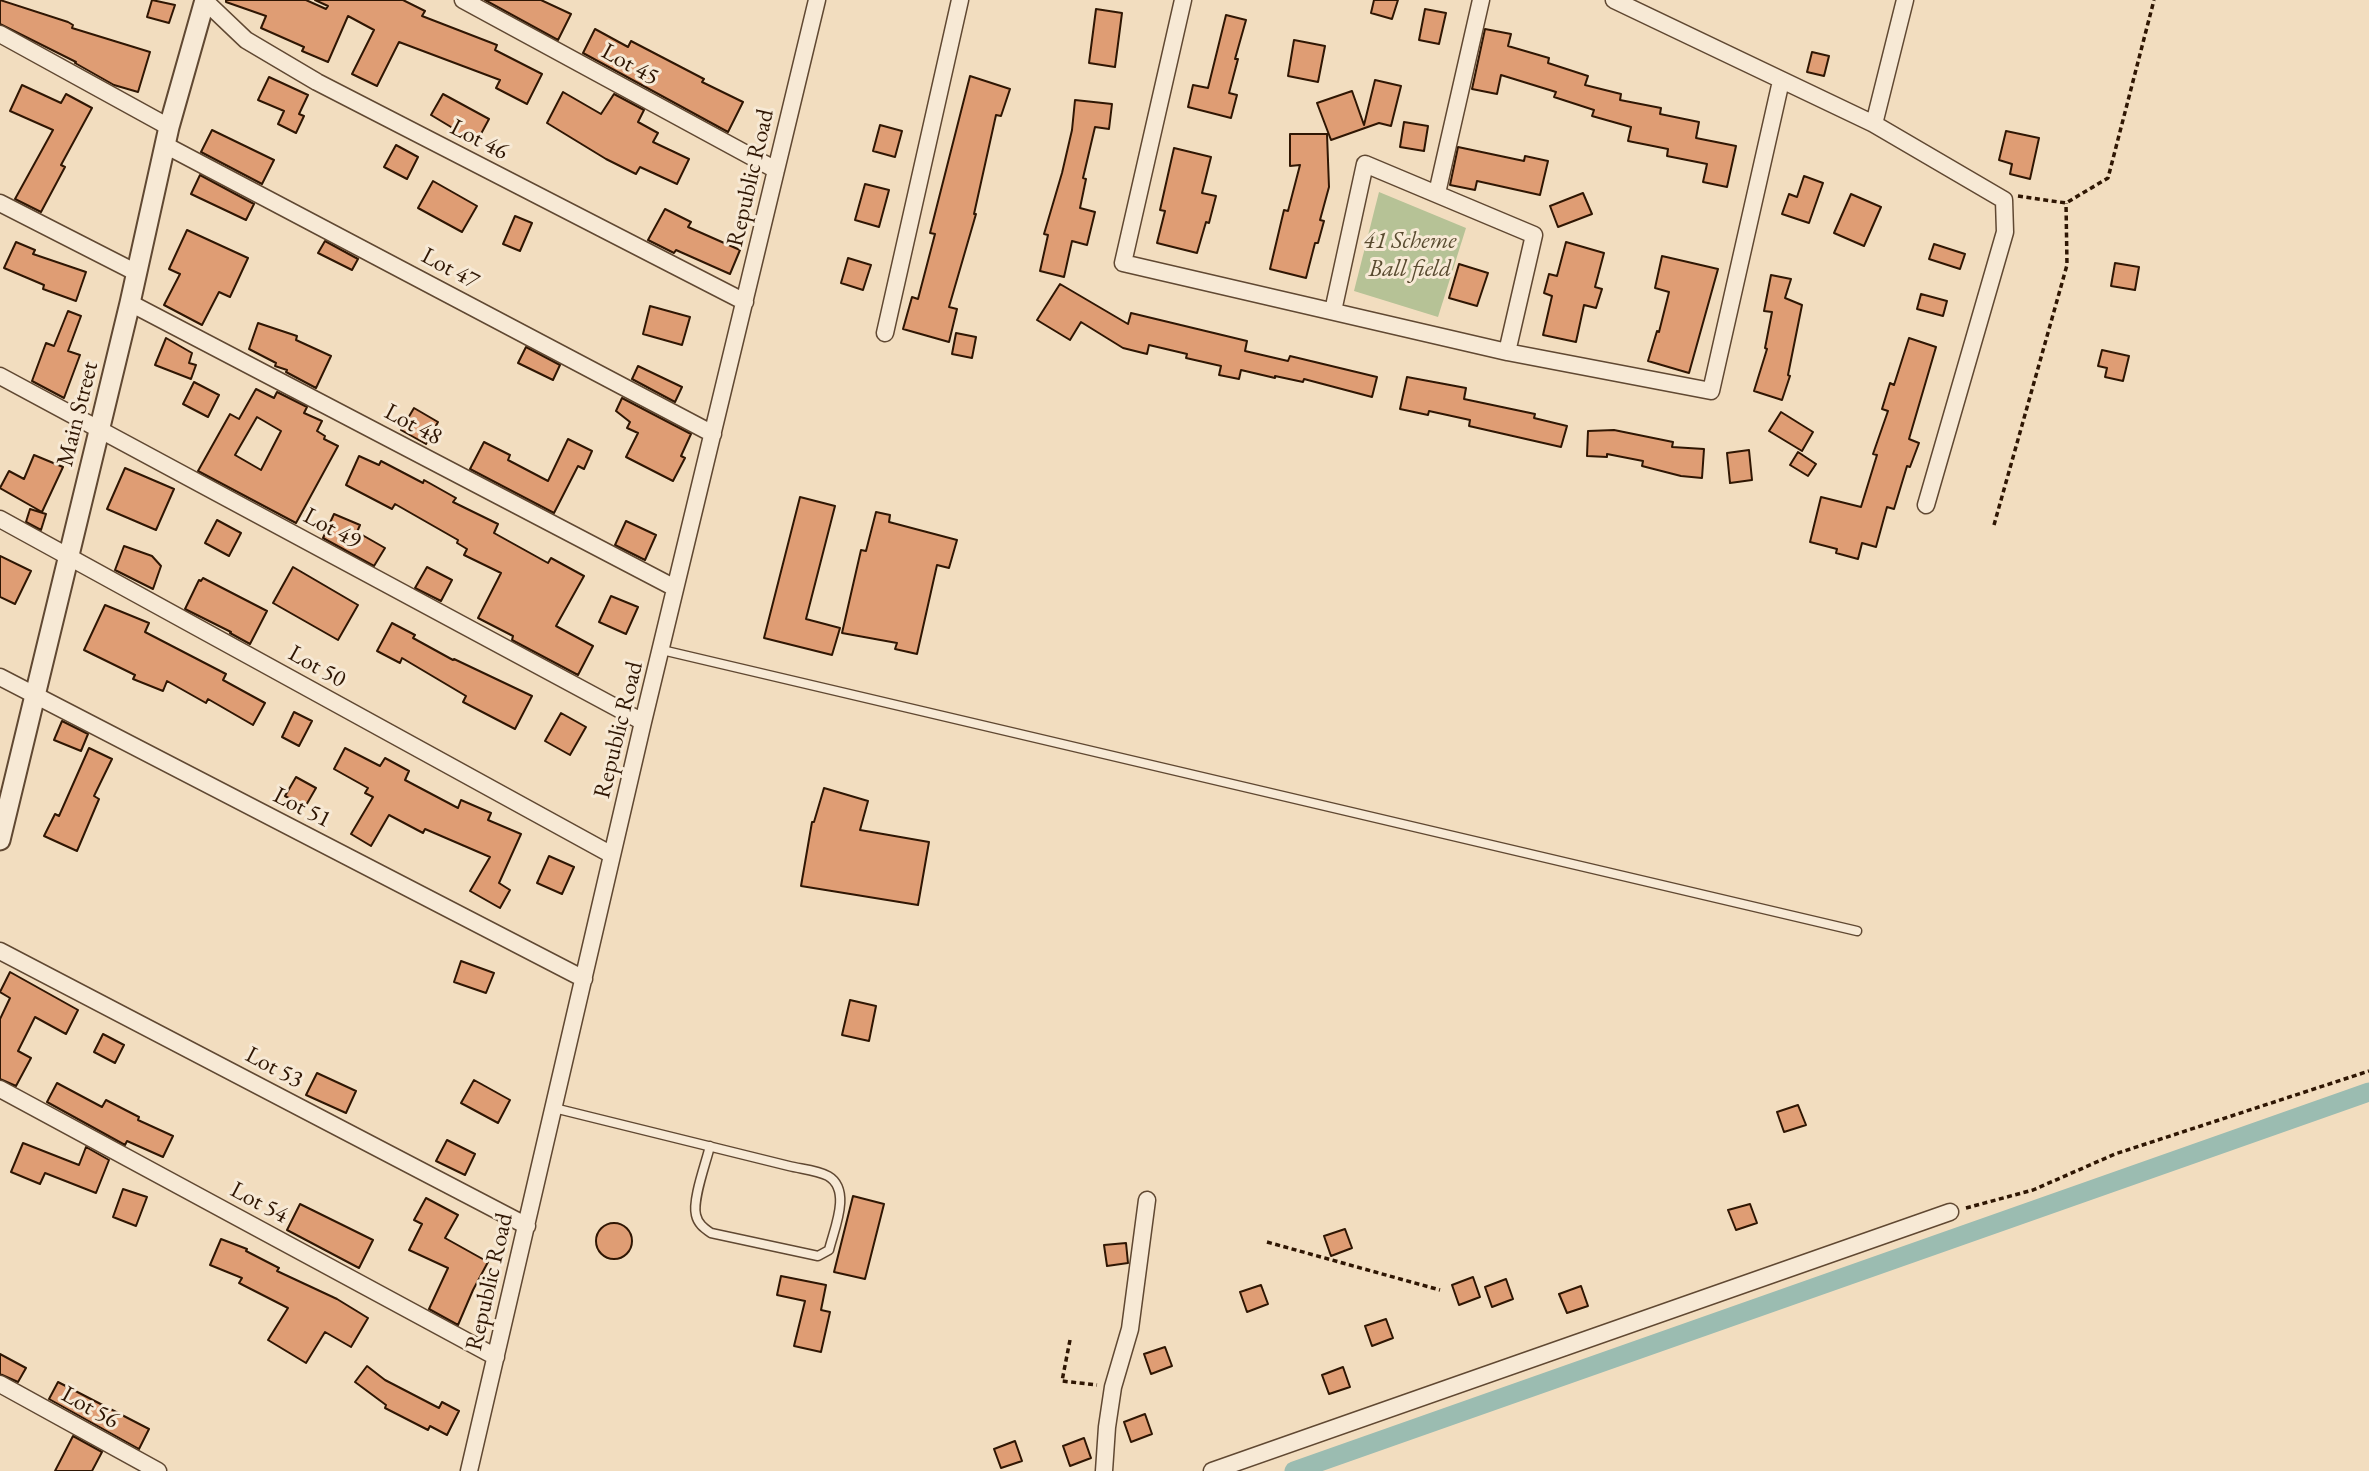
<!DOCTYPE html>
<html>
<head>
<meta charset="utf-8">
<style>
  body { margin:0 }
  canvas { display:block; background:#f2ddbf }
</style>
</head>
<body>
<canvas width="2369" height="1471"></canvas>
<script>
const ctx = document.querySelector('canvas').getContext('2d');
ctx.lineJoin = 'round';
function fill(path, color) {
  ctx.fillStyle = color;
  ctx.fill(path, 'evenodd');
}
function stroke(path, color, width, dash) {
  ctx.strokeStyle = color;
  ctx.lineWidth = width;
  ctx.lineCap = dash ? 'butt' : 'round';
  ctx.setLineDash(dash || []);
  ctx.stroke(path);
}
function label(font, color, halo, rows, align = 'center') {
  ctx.font = font + ' "EB Garamond",serif';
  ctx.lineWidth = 6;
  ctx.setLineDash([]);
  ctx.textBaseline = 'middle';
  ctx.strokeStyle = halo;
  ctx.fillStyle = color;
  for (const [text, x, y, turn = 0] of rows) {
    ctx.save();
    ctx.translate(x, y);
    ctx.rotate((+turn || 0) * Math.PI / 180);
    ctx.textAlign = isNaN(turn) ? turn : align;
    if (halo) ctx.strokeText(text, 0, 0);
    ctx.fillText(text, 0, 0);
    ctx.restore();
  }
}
const green = new Path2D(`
  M 1379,192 L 1466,228 L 1438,317 L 1354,291 Z`);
const canal = new Path2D(`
  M 1294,1471 L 2369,1092`);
const building = new Path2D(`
  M 0,0 L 68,22 L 73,25 L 72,28 L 150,52 L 138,92 L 114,85 L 75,63 L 76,62 L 0,24 Z
  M 152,0 L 175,5 L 169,23 L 147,17 Z
  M 226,0 L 306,0 L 326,9 L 328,6 L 315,0 L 403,0 L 425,11 L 422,16 L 497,45 L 495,50 L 542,74 L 527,104 L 496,88 L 500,80 L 399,42 L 377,86 L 352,74 L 374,30 L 348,16 L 328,62 L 302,51 L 304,47 L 261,28 L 266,16 L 226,2 Z
  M 485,0 L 541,0 L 571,14 L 558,40 Z
  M 1374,0 L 1398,0 L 1392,19 L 1371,13 Z
  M 1096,9 L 1122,13 L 1115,67 L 1089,63 Z
  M 1425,9 L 1446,13 L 1439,44 L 1419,40 Z
  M 1226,15 L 1246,20 L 1235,59 L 1238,59 L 1229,93 L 1237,95 L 1231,118 L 1188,107 L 1193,85 L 1208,88 Z
  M 595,29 L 628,47 L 631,41 L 704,79 L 702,82 L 743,102 L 728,132 L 583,53 Z
  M 1485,29 L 1511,34 L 1508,46 L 1549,58 L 1548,63 L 1588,76 L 1585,85 L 1621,94 L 1620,100 L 1661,108 L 1660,114 L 1699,122 L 1696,138 L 1736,146 L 1727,187 L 1703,182 L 1707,164 L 1667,156 L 1668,149 L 1628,141 L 1631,127 L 1592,116 L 1594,110 L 1554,97 L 1556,92 L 1501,75 L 1497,94 L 1472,89 Z
  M 1294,40 L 1325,46 L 1318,82 L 1288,76 Z
  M 1812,52 L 1829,56 L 1824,76 L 1807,72 Z
  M 970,76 L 1010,89 L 1001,116 L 996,115 L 974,214 L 976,214 L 949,307 L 957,309 L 949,342 L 903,329 L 912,297 L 918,299 L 935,234 L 930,233 Z
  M 269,77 L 308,95 L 299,114 L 304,116 L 296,133 L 278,124 L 284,111 L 258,100 Z
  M 1375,80 L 1401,86 L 1391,126 L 1379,123 L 1331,140 L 1317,103 L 1352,91 L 1364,125 Z
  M 22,85 L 61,103 L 66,94 L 92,108 L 61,165 L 65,167 L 41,212 L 15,199 L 53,130 L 10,111 Z
  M 563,92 L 601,114 L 614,94 L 644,110 L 638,122 L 658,133 L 653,142 L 689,159 L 677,184 L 640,167 L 636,174 L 606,159 L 547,123 Z
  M 443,94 L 489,119 L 475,145 L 454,134 L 456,130 L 431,115 Z
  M 1075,100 L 1112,104 L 1109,129 L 1095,127 L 1083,178 L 1086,179 L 1080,208 L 1095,212 L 1087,245 L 1072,241 L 1064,277 L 1040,271 L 1048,235 L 1044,234 L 1062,173 L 1072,130 Z
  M 1404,122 L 1428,126 L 1424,151 L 1400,147 Z
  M 880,125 L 902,131 L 895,157 L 873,151 Z
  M 212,130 L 274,160 L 262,184 L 201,152 Z
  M 2006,131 L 2039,138 L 2030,179 L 2010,174 L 2012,164 L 1999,160 Z
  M 1290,134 L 1327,134 L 1329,187 L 1320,220 L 1324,221 L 1318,243 L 1315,243 L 1306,278 L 1270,269 L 1284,210 L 1288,211 L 1300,165 L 1290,166 Z
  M 396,145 L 418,157 L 407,179 L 384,167 Z
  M 1458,147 L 1524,161 L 1525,156 L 1548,161 L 1540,195 L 1477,181 L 1475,190 L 1450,185 Z
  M 1174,148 L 1211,157 L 1202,193 L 1216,196 L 1209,223 L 1206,222 L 1197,253 L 1157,243 L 1165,211 L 1160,210 Z
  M 200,175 L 254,204 L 246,220 L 191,194 Z
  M 1804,176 L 1823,183 L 1809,223 L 1782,214 L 1789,194 L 1797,197 Z
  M 433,181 L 477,206 L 462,232 L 418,208 Z
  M 865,184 L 889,190 L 879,227 L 855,220 Z
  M 1583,193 L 1592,214 L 1558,227 L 1550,206 Z
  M 1851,194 L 1881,207 L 1864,246 L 1834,233 Z
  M 665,209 L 691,222 L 688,227 L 740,250 L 730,274 L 676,250 L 674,253 L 648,240 Z
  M 515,216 L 532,223 L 520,251 L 503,244 Z
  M 187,230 L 248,258 L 230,297 L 219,292 L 202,325 L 164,305 L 180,274 L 169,269 Z
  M 325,241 L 358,259 L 352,270 L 318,253 Z
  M 16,242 L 35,250 L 33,254 L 86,272 L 76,301 L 43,289 L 44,285 L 4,268 Z
  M 1566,242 L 1604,253 L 1595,287 L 1602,289 L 1596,308 L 1584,305 L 1576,342 L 1543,335 L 1552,296 L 1544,293 L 1549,274 L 1557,276 Z
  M 1934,244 L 1965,254 L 1960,269 L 1929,259 Z
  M 1662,256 L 1718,269 L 1689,373 L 1648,361 L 1657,331 L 1659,332 L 1669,292 L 1655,288 Z
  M 848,258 L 871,265 L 863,290 L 841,283 Z
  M 2115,263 L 2139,267 L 2135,290 L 2111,286 Z
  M 1459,264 L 1488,273 L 1477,306 L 1449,298 Z
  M 1771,275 L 1791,279 L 1785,298 L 1802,305 L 1788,375 L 1790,376 L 1782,400 L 1754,391 L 1767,349 L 1765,348 L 1772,312 L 1764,311 Z
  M 1060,284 L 1128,324 L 1131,313 L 1247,341 L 1245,351 L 1288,361 L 1290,356 L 1377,377 L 1372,397 L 1304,379 L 1303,382 L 1275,376 L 1275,378 L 1241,370 L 1239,379 L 1219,375 L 1221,366 L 1186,358 L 1187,354 L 1149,345 L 1147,354 L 1123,348 L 1081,322 L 1070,340 L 1037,320 Z
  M 1921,294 L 1947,301 L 1943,316 L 1917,309 Z
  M 650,306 L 690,317 L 682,345 L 643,334 Z
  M 68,311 L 81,316 L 68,351 L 80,355 L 64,398 L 32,381 L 46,343 L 54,346 Z
  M 258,323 L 297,336 L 296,340 L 331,356 L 316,388 L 286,372 L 287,370 L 275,366 L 276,363 L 249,349 Z
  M 956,333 L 976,337 L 972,358 L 952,354 Z
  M 166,338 L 192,353 L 189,363 L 196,365 L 191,379 L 155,365 Z
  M 1909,338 L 1936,347 L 1909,439 L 1919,443 L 1910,467 L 1907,466 L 1894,509 L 1887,507 L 1876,547 L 1862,543 L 1858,559 L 1836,553 L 1837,549 L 1810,542 L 1821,497 L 1861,507 L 1877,455 L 1873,454 L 1888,411 L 1882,409 L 1890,383 L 1894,385 Z
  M 526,347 L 560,365 L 553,380 L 518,363 Z
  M 2102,350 L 2129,356 L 2123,381 L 2105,377 L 2107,368 L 2098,366 Z
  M 638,366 L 682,387 L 675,402 L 632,379 Z
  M 1407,377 L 1466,388 L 1464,399 L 1535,414 L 1534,418 L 1567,426 L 1561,447 L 1469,426 L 1470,420 L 1429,411 L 1428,415 L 1400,409 Z
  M 194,382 L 219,395 L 208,417 L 183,404 Z
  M 256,389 L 274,398 L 277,392 L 307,407 L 304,413 L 322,421 L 317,431 L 325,436 L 324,439 L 338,446 L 296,523 L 198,471 L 230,414 L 239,419 ZM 257,417 L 281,431 L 261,470 L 235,455 Z
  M 622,398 L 691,434 L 681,456 L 685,458 L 673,481 L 626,457 L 638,433 L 627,428 L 630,422 L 616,411 Z
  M 414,408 L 438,422 L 426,444 L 401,430 Z
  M 1781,412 L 1813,432 L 1802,451 L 1769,431 Z
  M 1614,430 L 1673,442 L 1672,447 L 1704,449 L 1702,478 L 1681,476 L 1642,466 L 1643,461 L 1607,454 L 1607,457 L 1587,456 L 1588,431 Z
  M 568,439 L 592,451 L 584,469 L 578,466 L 554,513 L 470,469 L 484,442 L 510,455 L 508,460 L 548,481 Z
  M 1749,450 L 1752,480 L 1730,483 L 1727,453 Z
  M 1798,452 L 1816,464 L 1808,476 L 1790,465 Z
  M 34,455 L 63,467 L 42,512 L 0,488 L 9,471 L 24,479 Z
  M 359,456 L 379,465 L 381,461 L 423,483 L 424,480 L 456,498 L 453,502 L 498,524 L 494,533 L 548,563 L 551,558 L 584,576 L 556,626 L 593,646 L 578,675 L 512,640 L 513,636 L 478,618 L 501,573 L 464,555 L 467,549 L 457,543 L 458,540 L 395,504 L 392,509 L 346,485 Z
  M 125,468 L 174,489 L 156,530 L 107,509 Z
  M 800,497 L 835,506 L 806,619 L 840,628 L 832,655 L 764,638 Z
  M 30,509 L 46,514 L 41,530 L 26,522 Z
  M 876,512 L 890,515 L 889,522 L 957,540 L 949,568 L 937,565 L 917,654 L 895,649 L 897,643 L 842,633 L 861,550 L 866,551 Z
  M 334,514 L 360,525 L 357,532 L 385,548 L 374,566 L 323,538 Z
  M 217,520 L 241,533 L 229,556 L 205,543 Z
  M 626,521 L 656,535 L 645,560 L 615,545 Z
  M 124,546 L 152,556 L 161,566 L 153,589 L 115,570 Z
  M 0,556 L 31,571 L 15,604 L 0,597 Z
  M 293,567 L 358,605 L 338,640 L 273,603 Z
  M 427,567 L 452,580 L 441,601 L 415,588 Z
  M 203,578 L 267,611 L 250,644 L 230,633 L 231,632 L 185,609 L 199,580 L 201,581 Z
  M 611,596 L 638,607 L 626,634 L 599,622 Z
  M 105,605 L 149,623 L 145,632 L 226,674 L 223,680 L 265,703 L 253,725 L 208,699 L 206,703 L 167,681 L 163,691 L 133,679 L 135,675 L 84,650 Z
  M 392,623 L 415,635 L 413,638 L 453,660 L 454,659 L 532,696 L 515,729 L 463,702 L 466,696 L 402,658 L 400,663 L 377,651 Z
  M 294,712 L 312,721 L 299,746 L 282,737 Z
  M 561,713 L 586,727 L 570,755 L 545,741 Z
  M 62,721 L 88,734 L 81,751 L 54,740 Z
  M 89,748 L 112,759 L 94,796 L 99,799 L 77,851 L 44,836 L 55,814 L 59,816 Z
  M 345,748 L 380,766 L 385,758 L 409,771 L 405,780 L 458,808 L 461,800 L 491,813 L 488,820 L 521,834 L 499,883 L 510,890 L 500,908 L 470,891 L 490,857 L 425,829 L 423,833 L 389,815 L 371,846 L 351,834 L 373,797 L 365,793 L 368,788 L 334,769 Z
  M 296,777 L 316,788 L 305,807 L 285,796 Z
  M 824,788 L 868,801 L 860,830 L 929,842 L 918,905 L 801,886 L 812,822 L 814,822 Z
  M 549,856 L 574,867 L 562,894 L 537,883 Z
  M 461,961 L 494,973 L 486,993 L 454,982 Z
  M 10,972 L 78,1010 L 66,1034 L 35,1017 L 18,1051 L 31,1058 L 16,1086 L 0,1079 L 0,1019 L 10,998 L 0,992 Z
  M 850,1000 L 876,1006 L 869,1041 L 842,1035 Z
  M 103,1034 L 124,1045 L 115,1063 L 94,1052 Z
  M 317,1073 L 356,1091 L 346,1113 L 306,1095 Z
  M 474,1080 L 510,1100 L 498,1123 L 461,1103 Z
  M 57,1083 L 102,1107 L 106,1100 L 139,1117 L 138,1120 L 173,1136 L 163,1157 L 127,1141 L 125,1145 L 47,1102 Z
  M 1798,1105 L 1806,1125 L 1784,1132 L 1777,1112 Z
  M 447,1140 L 475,1154 L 465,1175 L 436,1161 Z
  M 23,1143 L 79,1165 L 86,1147 L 109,1160 L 96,1193 L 45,1173 L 40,1184 L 11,1172 Z
  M 123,1189 L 147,1197 L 136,1226 L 113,1217 Z
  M 853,1196 L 884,1204 L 865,1279 L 834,1272 Z
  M 426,1198 L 458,1215 L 445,1238 L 488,1262 L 473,1290 L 458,1325 L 429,1309 L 448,1268 L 409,1250 L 422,1224 L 414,1220 Z
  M 300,1204 L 373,1240 L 359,1268 L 287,1230 Z
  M 1750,1204 L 1757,1223 L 1736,1230 L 1728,1210 Z
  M596 1241a18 18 0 1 1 36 0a18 18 0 1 1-36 0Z
  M 1345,1229 L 1352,1248 L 1331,1256 L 1324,1236 Z
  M 221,1239 L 247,1249 L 246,1251 L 279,1268 L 277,1271 L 337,1299 L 368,1318 L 351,1347 L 325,1332 L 306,1363 L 268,1340 L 288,1308 L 239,1283 L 242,1278 L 210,1265 Z
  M 1126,1243 L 1128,1263 L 1107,1266 L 1104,1245 Z
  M 781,1276 L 826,1285 L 821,1310 L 830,1312 L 821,1352 L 794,1346 L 805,1301 L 777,1295 Z
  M 1473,1277 L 1480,1297 L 1459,1305 L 1452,1285 Z
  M 1506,1279 L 1513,1299 L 1492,1307 L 1485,1287 Z
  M 1261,1285 L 1268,1304 L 1247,1312 L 1240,1292 Z
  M 1581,1286 L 1588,1306 L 1567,1313 L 1559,1294 Z
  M 1386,1319 L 1393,1338 L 1372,1346 L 1365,1326 Z
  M 1165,1347 L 1172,1366 L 1151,1374 L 1144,1354 Z
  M 0,1354 L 26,1368 L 18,1382 L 0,1374 Z
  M 367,1366 L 385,1380 L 439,1408 L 442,1402 L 459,1411 L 447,1435 L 430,1426 L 428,1430 L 385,1408 L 386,1405 L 355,1382 Z
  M 1343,1367 L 1350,1387 L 1329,1394 L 1322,1375 Z
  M 58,1382 L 149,1429 L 139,1449 L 49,1399 Z
  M 1145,1414 L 1152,1434 L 1131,1442 L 1124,1422 Z
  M 73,1436 L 102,1452 L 92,1471 L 55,1471 Z
  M 1084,1438 L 1091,1458 L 1070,1466 L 1063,1446 Z
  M 1015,1441 L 1022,1461 L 1001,1468 L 994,1449 Z`);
const path = new Path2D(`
  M 2018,196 L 2066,203 L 2108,178 L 2154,0
  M 1994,525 L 2067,265 L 2066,203
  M 1966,1208 L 2033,1190 L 2115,1154 L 2369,1071
  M 1267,1242 L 1440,1290
  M 1070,1340 L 1062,1381 L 1097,1385`);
const service = new Path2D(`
  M 662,650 L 1857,931
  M 554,1108 L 789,1166 C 801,1169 817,1170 828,1176 C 852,1190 834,1229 829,1250 L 818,1256 L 711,1233 C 704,1228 698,1224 696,1215 C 692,1200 706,1163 710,1146`);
const minor = new Path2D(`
  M 204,0 L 246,40 L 317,82 L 745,302
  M 463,0 L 776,170
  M 1183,0 L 1123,263 L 1507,352 L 1711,391 L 1781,81
  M 1614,0 L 1874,124 L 2004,200 L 2005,232 L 1926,505
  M 0,34 L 169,127
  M 1874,124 L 1905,0
  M 165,145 L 713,434
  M 1437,193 L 1481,0
  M 0,203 L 137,273
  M 130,303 L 675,588
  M 1333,311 L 1365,164 L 1534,235 L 1507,352
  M 885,333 L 960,0
  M 0,376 L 643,722
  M 0,519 L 612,855
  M 0,677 L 584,979
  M 0,951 L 527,1226
  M 0,1089 L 496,1357
  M 0,1384 L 158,1471
  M 469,1471 L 643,722 L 817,0
  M 1104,1471 L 1107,1427 L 1113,1387 L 1130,1329 L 1147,1200
  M 1212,1471 L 1950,1212`);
const tertiary = new Path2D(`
  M 0,840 L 130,303 L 169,127 L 205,0`);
const streetNames = [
  ["Lot 45",630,65,29],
  ["Lot 46",479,140,27],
  ["Republic Road",751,178,-77],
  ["Lot 47",450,269,28],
  ["Main Street",78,414,-76],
  ["Lot 48",413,425,28],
  ["Lot 49",332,529,28],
  ["Lot 50",317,667,29],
  ["Republic Road",619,730,-76],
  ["Lot 51",302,808,27],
  ["Lot 53",274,1068,28],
  ["Lot 54",259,1203,28],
  ["Republic Road",490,1282,-77],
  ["Lot 56",90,1408,29]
];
const parkNames = [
  ["41 Scheme",1410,241],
  ["Ball field",1410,269]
];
fill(green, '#b6c296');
stroke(canal, '#9bbcb1', 19);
fill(building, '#df9d74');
stroke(building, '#2f1603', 2);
stroke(service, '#604832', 11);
stroke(minor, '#604832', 19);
stroke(tertiary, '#604832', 23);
stroke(path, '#2f1603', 3.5, [5, 3.5]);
stroke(service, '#f7e9d5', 8);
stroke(minor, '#f7e9d5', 16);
stroke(tertiary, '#f7e9d5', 19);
label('24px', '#2f1603', '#f7e9d5', streetNames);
label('italic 24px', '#584a2f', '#f7e9d5', parkNames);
</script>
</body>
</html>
